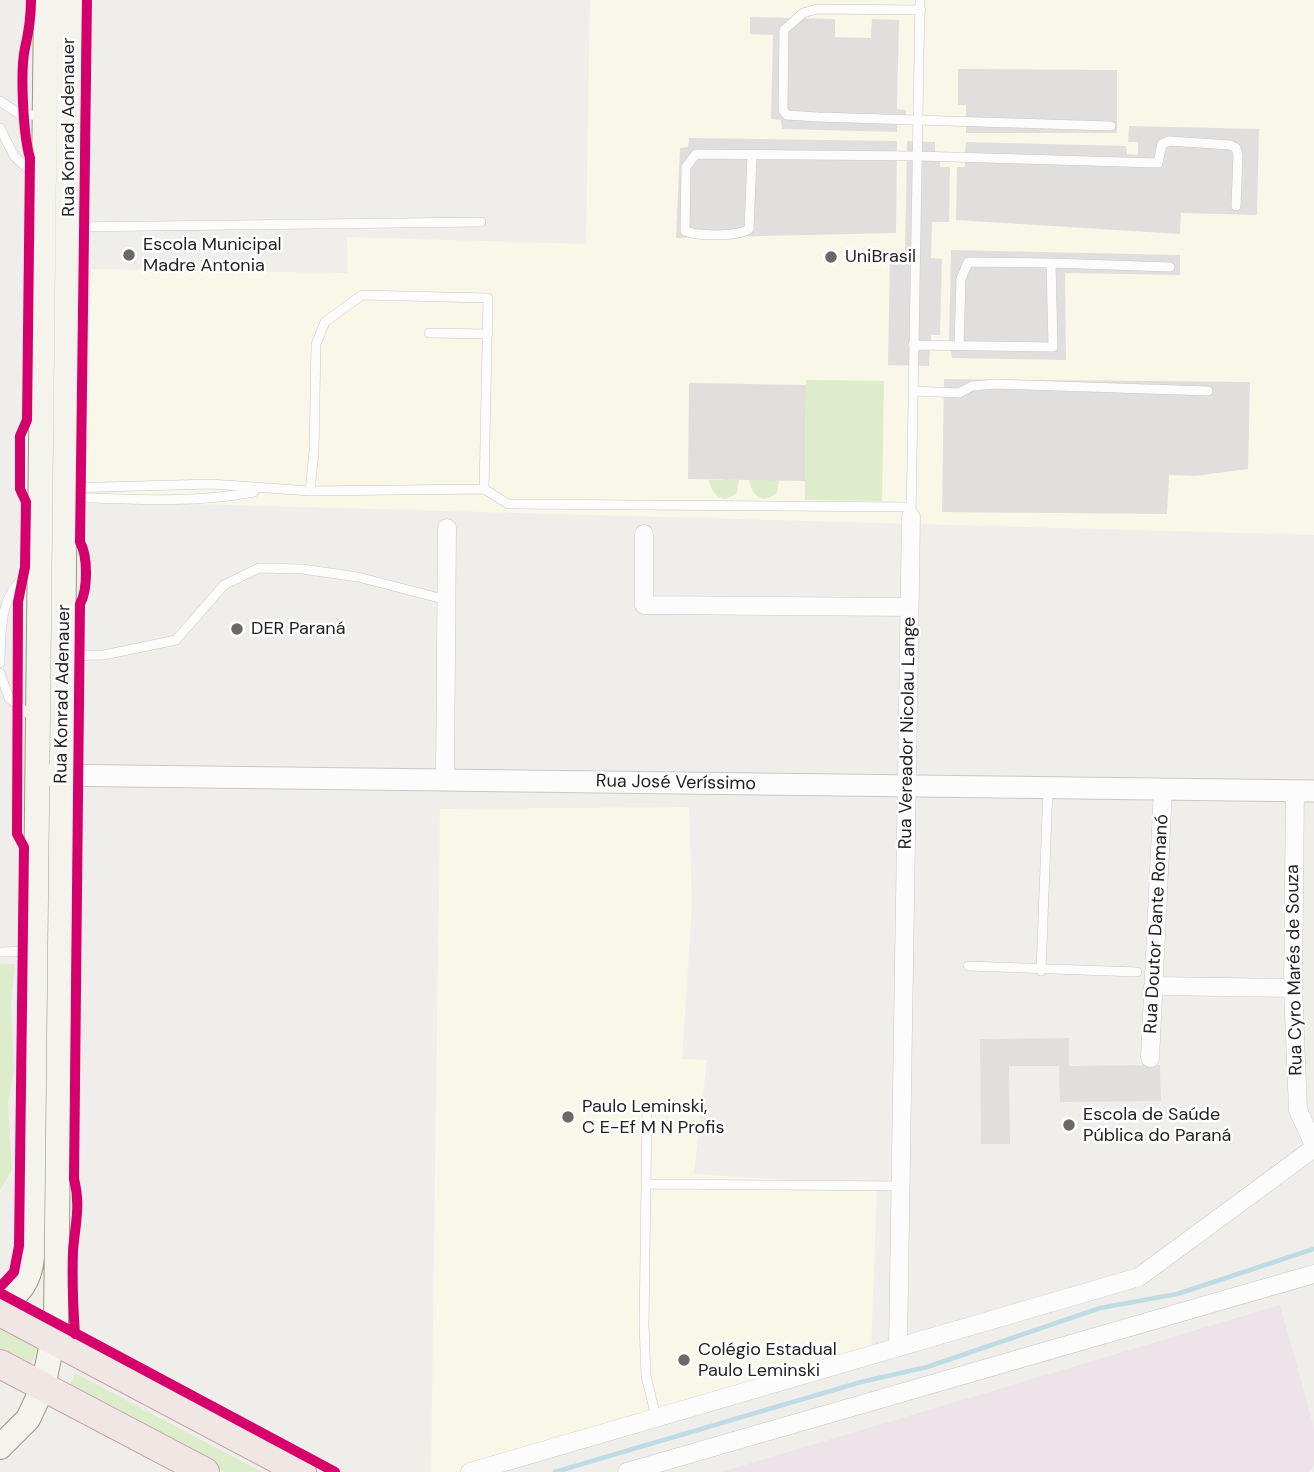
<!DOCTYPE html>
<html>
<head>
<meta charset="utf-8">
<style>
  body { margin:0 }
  canvas { display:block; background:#f0eeeb }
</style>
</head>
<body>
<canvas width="1314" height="1472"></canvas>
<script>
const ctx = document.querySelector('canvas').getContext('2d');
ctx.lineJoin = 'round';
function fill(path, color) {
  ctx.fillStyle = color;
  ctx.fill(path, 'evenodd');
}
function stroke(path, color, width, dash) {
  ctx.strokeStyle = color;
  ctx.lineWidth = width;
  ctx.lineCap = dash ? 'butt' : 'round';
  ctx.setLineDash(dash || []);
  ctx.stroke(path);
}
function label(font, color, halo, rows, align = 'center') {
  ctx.font = font + ' "DM Sans",sans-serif';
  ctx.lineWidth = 5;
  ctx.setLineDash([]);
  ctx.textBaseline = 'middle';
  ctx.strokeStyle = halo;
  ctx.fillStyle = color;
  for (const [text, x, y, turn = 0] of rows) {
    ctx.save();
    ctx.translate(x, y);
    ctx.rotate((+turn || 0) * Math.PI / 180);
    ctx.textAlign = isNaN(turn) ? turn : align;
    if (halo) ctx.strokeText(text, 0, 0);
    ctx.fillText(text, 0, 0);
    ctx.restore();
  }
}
const industrial = new Path2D(`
  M 1280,1305 L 1314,1427 L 1314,1466 L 1309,1472 L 721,1472 Z`);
const education = new Path2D(`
  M 590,0 L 1314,0 L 1314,535 L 84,501 L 91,269 L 348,273 L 347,237 L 586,244 Z
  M 689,807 L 692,906 L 682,1059 L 707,1060 L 694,1174 L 877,1186 L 871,1355 L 470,1472 L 431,1472 L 440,809 Z`);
const grass = new Path2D(`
  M 806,380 L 884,381 L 882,501 L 805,500 Z
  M 725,391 L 728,480 L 739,480 L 737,492 C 724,506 712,496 709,480 L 723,480 Z
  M 749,480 L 779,480 L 777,492 C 763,506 752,496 749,480 Z
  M 0,964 L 15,964 L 11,1005 L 14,1070 L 8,1104 L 12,1170 L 0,1190 Z
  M 0,1327 L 39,1348 L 29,1368 L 0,1352 Z
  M 75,1373 L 262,1472 L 225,1472 L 69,1389 Z`);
const parking = new Path2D(`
  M 750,17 L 835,19 L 835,37 L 871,38 L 872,19 L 899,20 L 897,109 L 906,110 L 906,122 L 897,122 L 897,132 L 782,129 L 781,120 L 771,119 L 773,35 L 750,34 Z
  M 958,69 L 1117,70 L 1117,133 L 966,133 L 966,105 L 958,105 Z
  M 1129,126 L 1259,129 L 1257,215 L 1181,213 L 1180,234 L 956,220 L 957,167 L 965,167 L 965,160 L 940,159 L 940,167 L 950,167 L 949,222 L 932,222 L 931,258 L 942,259 L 940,335 L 931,335 L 931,341 L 949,341 L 951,250 L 1180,255 L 1180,275 L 1065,273 L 1066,360 L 952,358 L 951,350 L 930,349 L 929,366 L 888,365 L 890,253 L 905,253 L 907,141 L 935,142 L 935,152 L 965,153 L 966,142 L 1126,146 L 1127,154 L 1138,155 L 1138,142 L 1128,142 Z
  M 689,138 L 897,141 L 896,233 L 676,238 L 680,148 L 688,147 Z
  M 944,379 L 1250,382 L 1248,469 L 1195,476 L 1169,475 L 1167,514 L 942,512 Z
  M 689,383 L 806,385 L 805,481 L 688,479 Z
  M 1069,1038 L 1069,1066 L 1160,1065 L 1161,1101 L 1060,1102 L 1059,1066 L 1009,1066 L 1010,1144 L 981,1144 L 980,1039 Z`);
const stream = new Path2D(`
  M 555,1472 L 861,1382 L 927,1367 L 1100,1308 L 1177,1294 L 1314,1249`);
const service = new Path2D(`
  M 921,10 L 817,9 L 803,13 L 784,30 L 783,110 L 787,115 L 818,117 L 1111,126
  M 0,101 L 18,113 L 45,117
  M 0,128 L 14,156 L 39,179
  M 752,156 L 749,229 C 737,237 698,236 685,231 L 686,167 L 696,154 L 917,156 L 1158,163 L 1162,144 L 1169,141 L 1230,145 L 1236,148 L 1238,155 L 1236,206
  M 70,227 L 481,222
  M 429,333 L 488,334
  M 913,345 L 1053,347 L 1051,263 L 1170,267
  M 959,346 L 961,279 L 968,262 L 1051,263
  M 913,391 L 959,393 L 972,386 L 996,384 L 1208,391
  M 67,488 L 211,484 L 310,491 L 484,489 L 488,298 L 362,295 L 325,322 L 316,344 L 314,451 L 310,491
  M 484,489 L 508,504 L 911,507
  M 66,497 C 129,499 191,504 254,492
  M 911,517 L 920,0
  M 65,656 L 104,655 L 176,640 L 224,585 L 259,568 L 302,569 L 358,577 L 447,600
  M 0,663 C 1,623 0,590 35,570
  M 0,673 L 9,698 L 35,719
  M 0,952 L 34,951
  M 968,966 L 1137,972
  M 1041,971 L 1048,788
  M 647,1114 L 644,1325 L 646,1376 L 656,1417
  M 647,1184 L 901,1186`);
const minor = new Path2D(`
  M 644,534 L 644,605 L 909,607
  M 445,779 L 447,528
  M 1295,791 L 1293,988 L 1298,1110 L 1314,1145
  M 1153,986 L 1293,988
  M 1150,1058 L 1163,789
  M 898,1347 L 911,517
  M 470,1472 L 1139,1277 L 1314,1148
  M 627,1472 L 1314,1274`);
const tertiary = new Path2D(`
  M 46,775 L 1314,791`);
const secondary = new Path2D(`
  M 0,1303 C 21,1295 30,1279 32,1257 L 46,0
  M 0,1447 L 28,1419 L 43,1387 L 56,1324 L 70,0`);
const trunk = new Path2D(`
  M 0,1312 L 302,1472
  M 0,1364 L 205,1472`);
const cycleway = new Path2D(`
  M 0,1287 L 14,1272 L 19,1246 L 24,847 L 17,834 L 18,602 L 25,567 L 26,502 L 20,489 L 20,436 L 27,420 L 30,158 C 23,135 20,71 25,48 C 29,31 31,18 31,0
  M 0,1293 L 335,1472
  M 75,1334 C 73,1306 72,1278 73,1251 C 75,1225 81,1206 74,1179 L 80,604 C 88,590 88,556 80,542 L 87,0`);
const markers = [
  [129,255,7,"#6a6968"],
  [831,257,7,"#6a6968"],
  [237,629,7,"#6a6968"],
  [568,1117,7,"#6a6968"],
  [1069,1125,7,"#6a6968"],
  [684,1360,7,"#6a6968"]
];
const streetNames = [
  ["Rua Konrad Adenauer",69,127,-90],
  ["Rua Konrad Adenauer",63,694,-89],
  ["Rua Vereador Nicolau Lange",908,733,-89],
  ["Rua José Veríssimo",676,783,1],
  ["Rua Doutor Dante Romanó",1157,924,-87],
  ["Rua Cyro Marés de Souza",1295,970,-91]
];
const poiNames = [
  ["Escola Municipal",143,245],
  ["Madre Antonia",143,266],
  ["UniBrasil",845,257],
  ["DER Paraná",251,629],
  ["Paulo Leminski,",582,1107],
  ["C E-Ef M N Profis",582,1128],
  ["Escola de Saúde",1083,1115],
  ["Pública do Paraná",1083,1136],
  ["Colégio Estadual",698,1350],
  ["Paulo Leminski",698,1371]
];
fill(industrial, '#ede4e9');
fill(education, '#f8f7e8');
fill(grass, '#ddeccb');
fill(parking, '#e0dfde');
stroke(stream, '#bfdbe3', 4.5);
stroke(service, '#c9c8c7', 10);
stroke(minor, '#c9c8c7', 19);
stroke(tertiary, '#c9c8c7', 23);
stroke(secondary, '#999a82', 26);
stroke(trunk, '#c5a2ac', 30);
stroke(service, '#fdfcfc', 9);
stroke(minor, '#fdfcfc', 18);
stroke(tertiary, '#fdfcfc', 21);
stroke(secondary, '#f4f4ed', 24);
stroke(trunk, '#f0e6e4', 28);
stroke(cycleway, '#d6006c', 10);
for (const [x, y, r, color] of markers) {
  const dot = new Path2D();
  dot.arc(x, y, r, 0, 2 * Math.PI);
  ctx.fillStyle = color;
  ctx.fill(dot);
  stroke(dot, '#fff', 2.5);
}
label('18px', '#222', '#fff', streetNames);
label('18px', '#222', '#fff', poiNames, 'left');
</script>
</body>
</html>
